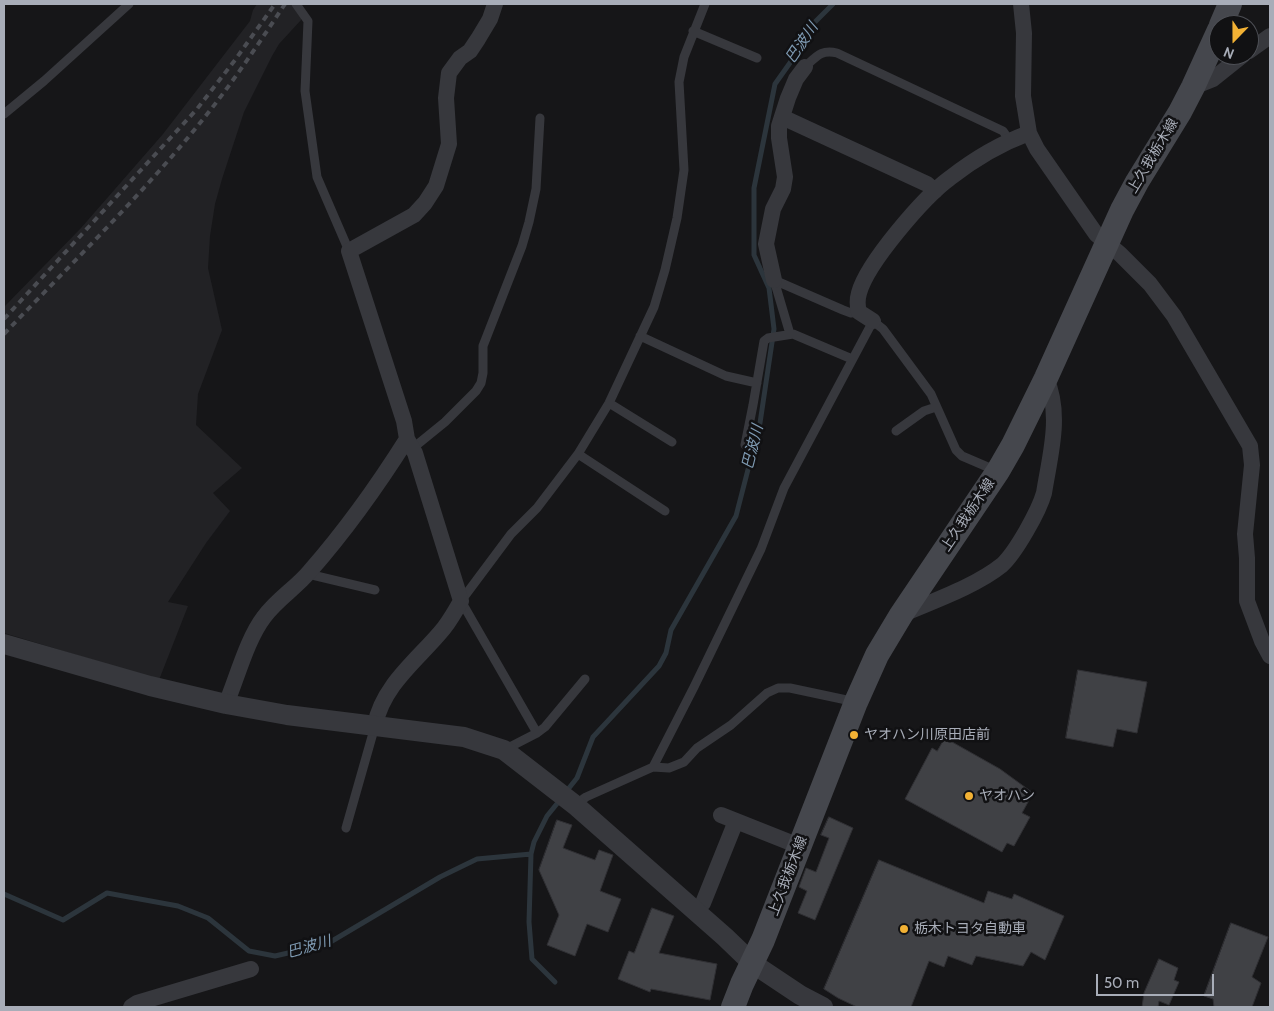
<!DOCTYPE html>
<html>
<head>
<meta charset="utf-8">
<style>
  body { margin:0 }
  #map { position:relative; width:1274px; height:1011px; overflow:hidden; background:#161618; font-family:Cabin,sans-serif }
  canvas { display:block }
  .frame { position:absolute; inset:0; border:5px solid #a8adb8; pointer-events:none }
  .north { position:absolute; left:1209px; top:15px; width:50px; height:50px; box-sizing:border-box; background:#111113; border:1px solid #4d4f55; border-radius:50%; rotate:202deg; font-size:14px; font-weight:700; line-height:20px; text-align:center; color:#a8adb8 }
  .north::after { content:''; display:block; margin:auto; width:18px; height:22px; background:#f2b134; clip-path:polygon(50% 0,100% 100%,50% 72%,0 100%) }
  .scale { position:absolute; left:1096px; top:974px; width:118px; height:22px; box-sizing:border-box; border:2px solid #a8adb8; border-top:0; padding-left:6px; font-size:15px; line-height:18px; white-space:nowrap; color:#a8adb8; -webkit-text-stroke:4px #111113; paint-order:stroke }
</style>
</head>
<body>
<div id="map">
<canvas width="1274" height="1011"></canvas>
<div class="frame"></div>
<div class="north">N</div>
<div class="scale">50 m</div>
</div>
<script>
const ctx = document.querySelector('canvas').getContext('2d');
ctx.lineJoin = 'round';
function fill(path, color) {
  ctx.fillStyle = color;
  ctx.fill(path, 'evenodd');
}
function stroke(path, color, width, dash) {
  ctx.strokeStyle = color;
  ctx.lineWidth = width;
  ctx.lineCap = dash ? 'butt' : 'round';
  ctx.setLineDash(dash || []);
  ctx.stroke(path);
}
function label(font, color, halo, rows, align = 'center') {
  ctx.font = font + ' Cabin,"Noto Sans JP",sans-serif';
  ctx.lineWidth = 5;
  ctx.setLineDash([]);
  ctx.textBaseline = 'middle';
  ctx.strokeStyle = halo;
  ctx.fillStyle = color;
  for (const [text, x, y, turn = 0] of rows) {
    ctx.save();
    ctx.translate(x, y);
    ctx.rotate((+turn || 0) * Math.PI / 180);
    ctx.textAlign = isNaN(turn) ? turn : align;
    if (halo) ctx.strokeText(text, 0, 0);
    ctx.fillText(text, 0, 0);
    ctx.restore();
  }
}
const built = new Path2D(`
  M 257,4 L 292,4 L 301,16 L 301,20 L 279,44 L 272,56 L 244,112 L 222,179 L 215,204 L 210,236 L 208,268 L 222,330 L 198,394 L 196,425 L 242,468 L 213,493 L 230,511 L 206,543 L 168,602 L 188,606 L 159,680 L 4,633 L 4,307 L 81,228 L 163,134 L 250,21 L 253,10 Z`);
const stream = new Path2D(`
  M 565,793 L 577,778 L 593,737 L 659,666 L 666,653 L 671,630 L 736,516 L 760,423 L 774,329 L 769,288 L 754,255 L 754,188 L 775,84 L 792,60 L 810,27 L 833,4
  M 4,894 L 63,920 L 107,893 L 178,906 L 208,918 L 249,951 L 275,956 L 327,944 L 440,877 L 477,859 L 531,854
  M 555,982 L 532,959 L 529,922 L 531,854 L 534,842 L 547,816 L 560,800`);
const building = new Path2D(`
  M 1078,670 L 1147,682 L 1137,733 L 1117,729 L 1113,747 L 1066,738 Z
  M 945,738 L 1000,769 L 1033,793 L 1022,813 L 1030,817 L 1014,846 L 1007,843 L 1002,852 L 905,799 L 932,748 L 937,751 Z
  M 829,817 L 853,828 L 815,920 L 798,913 L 807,891 L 799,887 L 806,868 L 816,872 L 829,838 L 821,835 Z
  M 557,820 L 572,825 L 563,848 L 595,860 L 599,850 L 613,855 L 600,891 L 621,899 L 608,932 L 587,924 L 575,956 L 547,945 L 559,915 L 539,870 Z
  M 879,860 L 984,903 L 988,891 L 1012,899 L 1014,894 L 1064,916 L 1045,960 L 1031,952 L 1023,966 L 976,956 L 972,965 L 948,956 L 944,967 L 929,961 L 911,1007 L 857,1007 L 838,998 L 824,989 Z
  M 652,908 L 674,916 L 659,953 L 717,964 L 710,1000 L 651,989 L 650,992 L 618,979 L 629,951 L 634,953 Z
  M 1231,923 L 1268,937 L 1252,977 L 1261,983 L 1252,1007 L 1214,1007 L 1213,999 L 1204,996 Z
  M 1159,959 L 1178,968 L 1174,980 L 1179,982 L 1169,1005 L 1159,1001 L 1158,1007 L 1142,1007 L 1144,993 Z`);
const service = new Path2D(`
  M 296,4 L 308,21 L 305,91 L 317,177 L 349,251
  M 693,31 L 757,58
  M 805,67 C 816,57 821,49 837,53 L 1003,131 L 1010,141
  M 4,114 L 44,81 L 129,4
  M 774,280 L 843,310 L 851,313 L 859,312
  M 774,280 L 790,334
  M 640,336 L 726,376 L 757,383
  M 609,403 L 672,442
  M 896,431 L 924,411 L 936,407
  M 745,445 L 753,405 L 764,341 L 768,338 L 793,334 L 852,359
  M 413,448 L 445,422 L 476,391 L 481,383 L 483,373 L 483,346 L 522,246 L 529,222 L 536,189 L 540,118
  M 578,454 L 665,511
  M 308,574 L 375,590
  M 537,733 L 461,601 L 511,534 L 537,508 L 578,454 L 609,403 L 654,307 L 665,270 L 677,218 L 684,170 L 679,82 L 684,57 L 705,4
  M 504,750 L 537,733 L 545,727 L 585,679
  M 653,767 L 694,687 L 761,549 L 784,488 L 873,321 L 883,329 L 931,394 L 956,450 L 962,456 L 997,471
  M 575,805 L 586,797 L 653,767 L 669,768 L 684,762 L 697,748 L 731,725 L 767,693 L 778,688 L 790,688 L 856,702
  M 346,828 L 375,726`);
const minor = new Path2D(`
  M 1021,4 L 1024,33 L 1023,96 L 1029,133 L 1037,149 L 1096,234 L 1120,254 L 1150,284 L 1174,316 L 1250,446 L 1252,465 L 1245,534 L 1247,558 L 1247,601 L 1262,641 L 1270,656
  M 1249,51 L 1270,36
  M 1193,87 L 1213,79 L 1243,55
  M 782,117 L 927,184 L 935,191
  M 774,280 L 766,244 L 773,209 L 783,189 L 785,177 L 779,138 L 779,126 L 788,98 L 796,79 L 805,67
  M 873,321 L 859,312 C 857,305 857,300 859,293 C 867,263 924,197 950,178 C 973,160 1002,143 1029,133
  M 903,614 C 933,601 976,586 1002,565 C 1016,552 1039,511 1044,493 C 1050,455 1062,415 1046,378
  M 226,704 C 237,678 247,639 264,617 C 277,599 296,588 310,571 C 346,530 378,485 407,439
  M 375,725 C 383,684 420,658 444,628 C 451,619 456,610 461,601 L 415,453 L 407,439 L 404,421 L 349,251 L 414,215 L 425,203 L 436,186 L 449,144 L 446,98 L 449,73 L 460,58 L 470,51 L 478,39 L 490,19 L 495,4
  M 721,815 L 799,846
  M 696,911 L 703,903 L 736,821
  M 131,1007 L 137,1003 L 251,969`);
const tertiary = new Path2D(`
  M 4,644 L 150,686 L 226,704 L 287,715 L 464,737 L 504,750 L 575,805 L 725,937 L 752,963 L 800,995 L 823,1007`);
const secondary = new Path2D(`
  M 1221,25 L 1230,4
  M 733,1007 L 742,984 L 763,940 L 856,702 L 877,655 L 901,615 L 998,471 L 1013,445 L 1046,378 L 1122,210 L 1137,182 L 1180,112 L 1193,87 L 1219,30`);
const rail = new Path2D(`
  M 4,319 L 197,109 L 235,60 L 275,4
  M 4,334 C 71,264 143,194 204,118 C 234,81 259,43 285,4`);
const markers = [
  [854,735,5,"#f2b134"],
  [969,796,5,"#f2b134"],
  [904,929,5,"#f2b134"]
];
const streetNames = [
  ["上久我栃木線",1153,156,-59],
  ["上久我栃木線",968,515,-56],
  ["上久我栃木線",788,876,-69]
];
const poiNames = [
  ["ヤオハン川原田店前",864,735],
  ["ヤオハン",979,796],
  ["栃木トヨタ自動車",914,929]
];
const waterNames = [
  ["巴波川",802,43,-56],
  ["巴波川",753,447,-76],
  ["巴波川",309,947,-16]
];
fill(built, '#222225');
stroke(stream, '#2c353c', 5);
fill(building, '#404145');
stroke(building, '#303034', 1);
stroke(service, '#37383d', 9);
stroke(minor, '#37383d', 16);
stroke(tertiary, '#37383d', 20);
stroke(secondary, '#45474d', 24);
stroke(rail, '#4a4c52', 4, [6, 5]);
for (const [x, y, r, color] of markers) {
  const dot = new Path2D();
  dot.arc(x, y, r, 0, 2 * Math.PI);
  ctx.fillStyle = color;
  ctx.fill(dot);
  stroke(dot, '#111113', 2);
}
label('14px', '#a8adb8', '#111113', streetNames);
label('14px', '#a8adb8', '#111113', poiNames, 'left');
label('italic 15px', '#7f9bb3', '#111113', waterNames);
</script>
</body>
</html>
